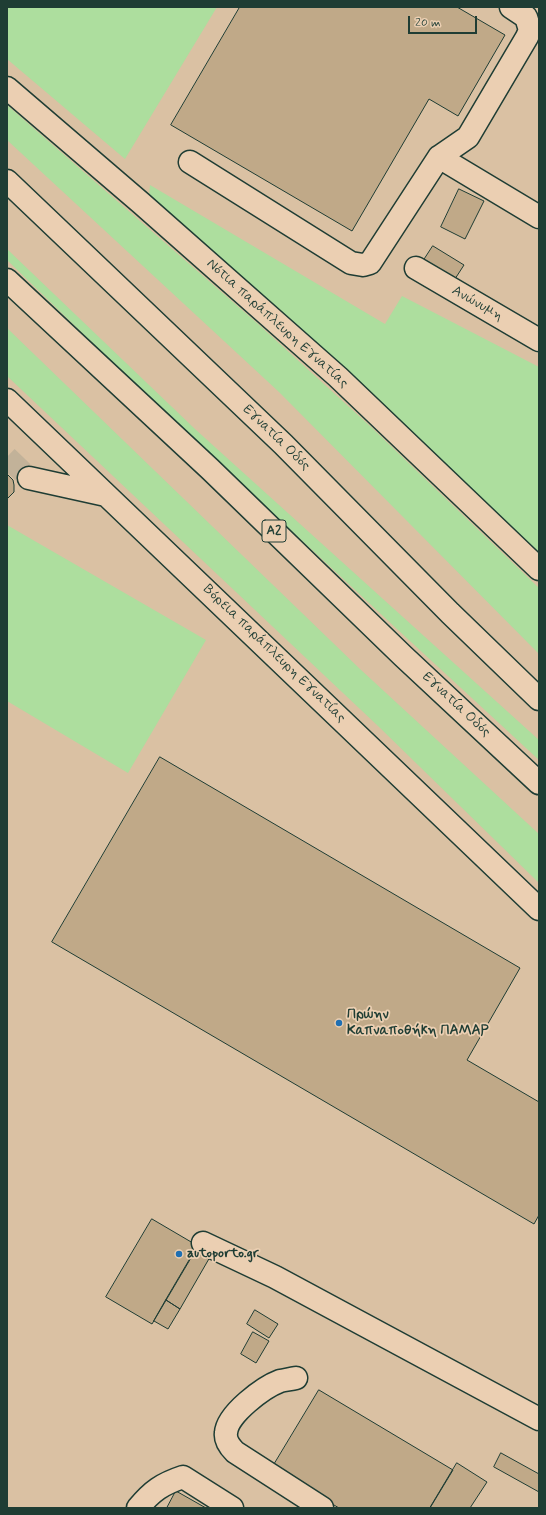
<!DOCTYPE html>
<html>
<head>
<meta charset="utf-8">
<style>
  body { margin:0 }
  #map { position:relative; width:546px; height:1515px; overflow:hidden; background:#ebcfb2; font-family:Mynerve,sans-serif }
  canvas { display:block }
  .frame { position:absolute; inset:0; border:8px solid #1f3d34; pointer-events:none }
  .scale { position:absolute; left:408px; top:16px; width:69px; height:18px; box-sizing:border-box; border:2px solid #1f3d34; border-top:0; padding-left:5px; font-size:12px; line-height:14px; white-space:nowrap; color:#1f3d34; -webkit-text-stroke:3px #ebcfb2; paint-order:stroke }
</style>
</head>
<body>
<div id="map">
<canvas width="546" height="1515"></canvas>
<div class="frame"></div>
<div class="scale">20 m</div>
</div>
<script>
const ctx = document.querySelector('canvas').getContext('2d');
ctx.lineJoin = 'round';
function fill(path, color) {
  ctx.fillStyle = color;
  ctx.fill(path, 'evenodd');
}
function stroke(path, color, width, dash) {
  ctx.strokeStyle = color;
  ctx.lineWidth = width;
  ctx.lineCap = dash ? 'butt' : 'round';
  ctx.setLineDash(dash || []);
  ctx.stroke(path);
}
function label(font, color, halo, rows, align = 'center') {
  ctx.font = font + ' Mynerve,sans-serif';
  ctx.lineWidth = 3.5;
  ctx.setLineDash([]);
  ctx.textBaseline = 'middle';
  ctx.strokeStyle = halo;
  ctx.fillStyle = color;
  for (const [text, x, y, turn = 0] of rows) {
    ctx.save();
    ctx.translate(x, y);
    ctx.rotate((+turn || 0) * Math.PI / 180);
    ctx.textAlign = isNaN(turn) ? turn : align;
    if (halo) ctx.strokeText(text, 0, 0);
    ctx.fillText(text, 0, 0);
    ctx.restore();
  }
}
const built = new Path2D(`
  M 7,7 L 539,7 L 539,1508 L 7,1508 Z`);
const green = new Path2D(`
  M 7,7 L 217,7 L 125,159 L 7,59 Z
  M 7,105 L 257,323 L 370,426 L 539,588 L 539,654 L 279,392 L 7,140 Z
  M 150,185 L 385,324 L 402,296 L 539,367 L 539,554 L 149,195 Z
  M 7,249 L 195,429 L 539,740 L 539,760 C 360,595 181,430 7,260 Z
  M 7,328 L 360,669 L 539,834 L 539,883 L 378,726 L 7,376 Z
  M 7,525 L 206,640 L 128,773 L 7,701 Z`);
const building = new Path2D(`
  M 240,7 L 457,7 L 505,35 L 458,116 L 429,99 L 352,231 L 171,125 Z
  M 459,189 L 484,201 L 465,239 L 441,227 Z
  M 433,246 L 464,265 L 453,282 L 422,263 Z
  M 7,474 L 13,480 L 14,485 L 14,492 L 7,499 Z
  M 160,757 L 520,968 L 467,1060 L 539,1102 L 539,1215 L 534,1224 L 52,942 Z
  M 152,1219 L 198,1246 L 152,1324 L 106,1297 Z
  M 196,1249 L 210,1257 L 180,1309 L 166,1300 Z
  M 166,1300 L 180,1309 L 168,1329 L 154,1321 Z
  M 255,1310 L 278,1324 L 269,1338 L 247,1324 Z
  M 253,1332 L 269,1341 L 256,1363 L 241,1354 Z
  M 319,1390 L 453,1470 L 430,1508 L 339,1508 L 272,1468 Z
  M 501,1453 L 539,1474 L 539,1492 L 494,1467 Z
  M 457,1463 L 487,1482 L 470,1508 L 430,1508 Z
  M 176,1491 L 206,1508 L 167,1508 Z`);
const minorTunnel = new Path2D(`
  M 7,457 L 29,478`);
const minor = new Path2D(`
  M 7,88 L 141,203 L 338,377 L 539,569
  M 439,157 L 539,217
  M 190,162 L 351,263 L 363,265 L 370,263 L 439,157 L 468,137 L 527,37 L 530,30 L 526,17 L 511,7
  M 416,268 L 539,340
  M 7,400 L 539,909
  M 29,478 L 106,495
  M 203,1243 L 275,1277 L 539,1419
  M 296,1378 C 291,1379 285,1380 280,1381 C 264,1387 227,1414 226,1433 C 225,1440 230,1447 235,1452 L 322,1508
  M 138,1508 C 152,1491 162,1484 183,1477 L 232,1508`);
const highway = new Path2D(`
  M 7,181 L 283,444 L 450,613 L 539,699
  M 7,280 L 210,469 L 403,656 L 539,783`);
const markers = [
  [339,1023,4,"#1f6fb2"],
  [179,1254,4,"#1f6fb2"]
];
const shields = [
  [274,531,24]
];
const shieldNames = [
  ["Α2",274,531]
];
const streetNames = [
  ["Ανώνυμη",477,304,30],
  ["Νότια παράπλευρη Εγνατίας",277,324,42],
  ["Εγνατία Οδός",276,438,44],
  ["Βόρεια παράπλευρη Εγνατίας",274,654,44],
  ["Εγνατία Οδός",456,705,43]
];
const poiNames = [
  ["Πρώην",347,1015],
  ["Καπναποθήκη ΠΑΜΑΡ",347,1031],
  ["autoporto.gr",187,1254]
];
fill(built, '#dac1a3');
fill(green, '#adde9e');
fill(building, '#c0a988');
stroke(building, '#1f3d34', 1);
stroke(minorTunnel, '#c2b299', 22, [22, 11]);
stroke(minor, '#1f3d34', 25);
stroke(highway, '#1f3d34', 25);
stroke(minor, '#ebcfb2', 22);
stroke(highway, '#ebcfb2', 22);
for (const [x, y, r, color] of markers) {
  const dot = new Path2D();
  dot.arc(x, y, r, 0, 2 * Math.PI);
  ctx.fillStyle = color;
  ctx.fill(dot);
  stroke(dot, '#ebcfb2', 1.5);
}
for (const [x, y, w] of shields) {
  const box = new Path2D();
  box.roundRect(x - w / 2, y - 11, w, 22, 3);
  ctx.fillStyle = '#ebcfb2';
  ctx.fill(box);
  stroke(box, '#1f3d34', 1);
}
label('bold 13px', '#1f3d34', null, shieldNames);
label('14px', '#1f3d34', '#ebcfb2', streetNames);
label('bold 14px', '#1f3d34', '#ebcfb2', poiNames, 'left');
</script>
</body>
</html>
